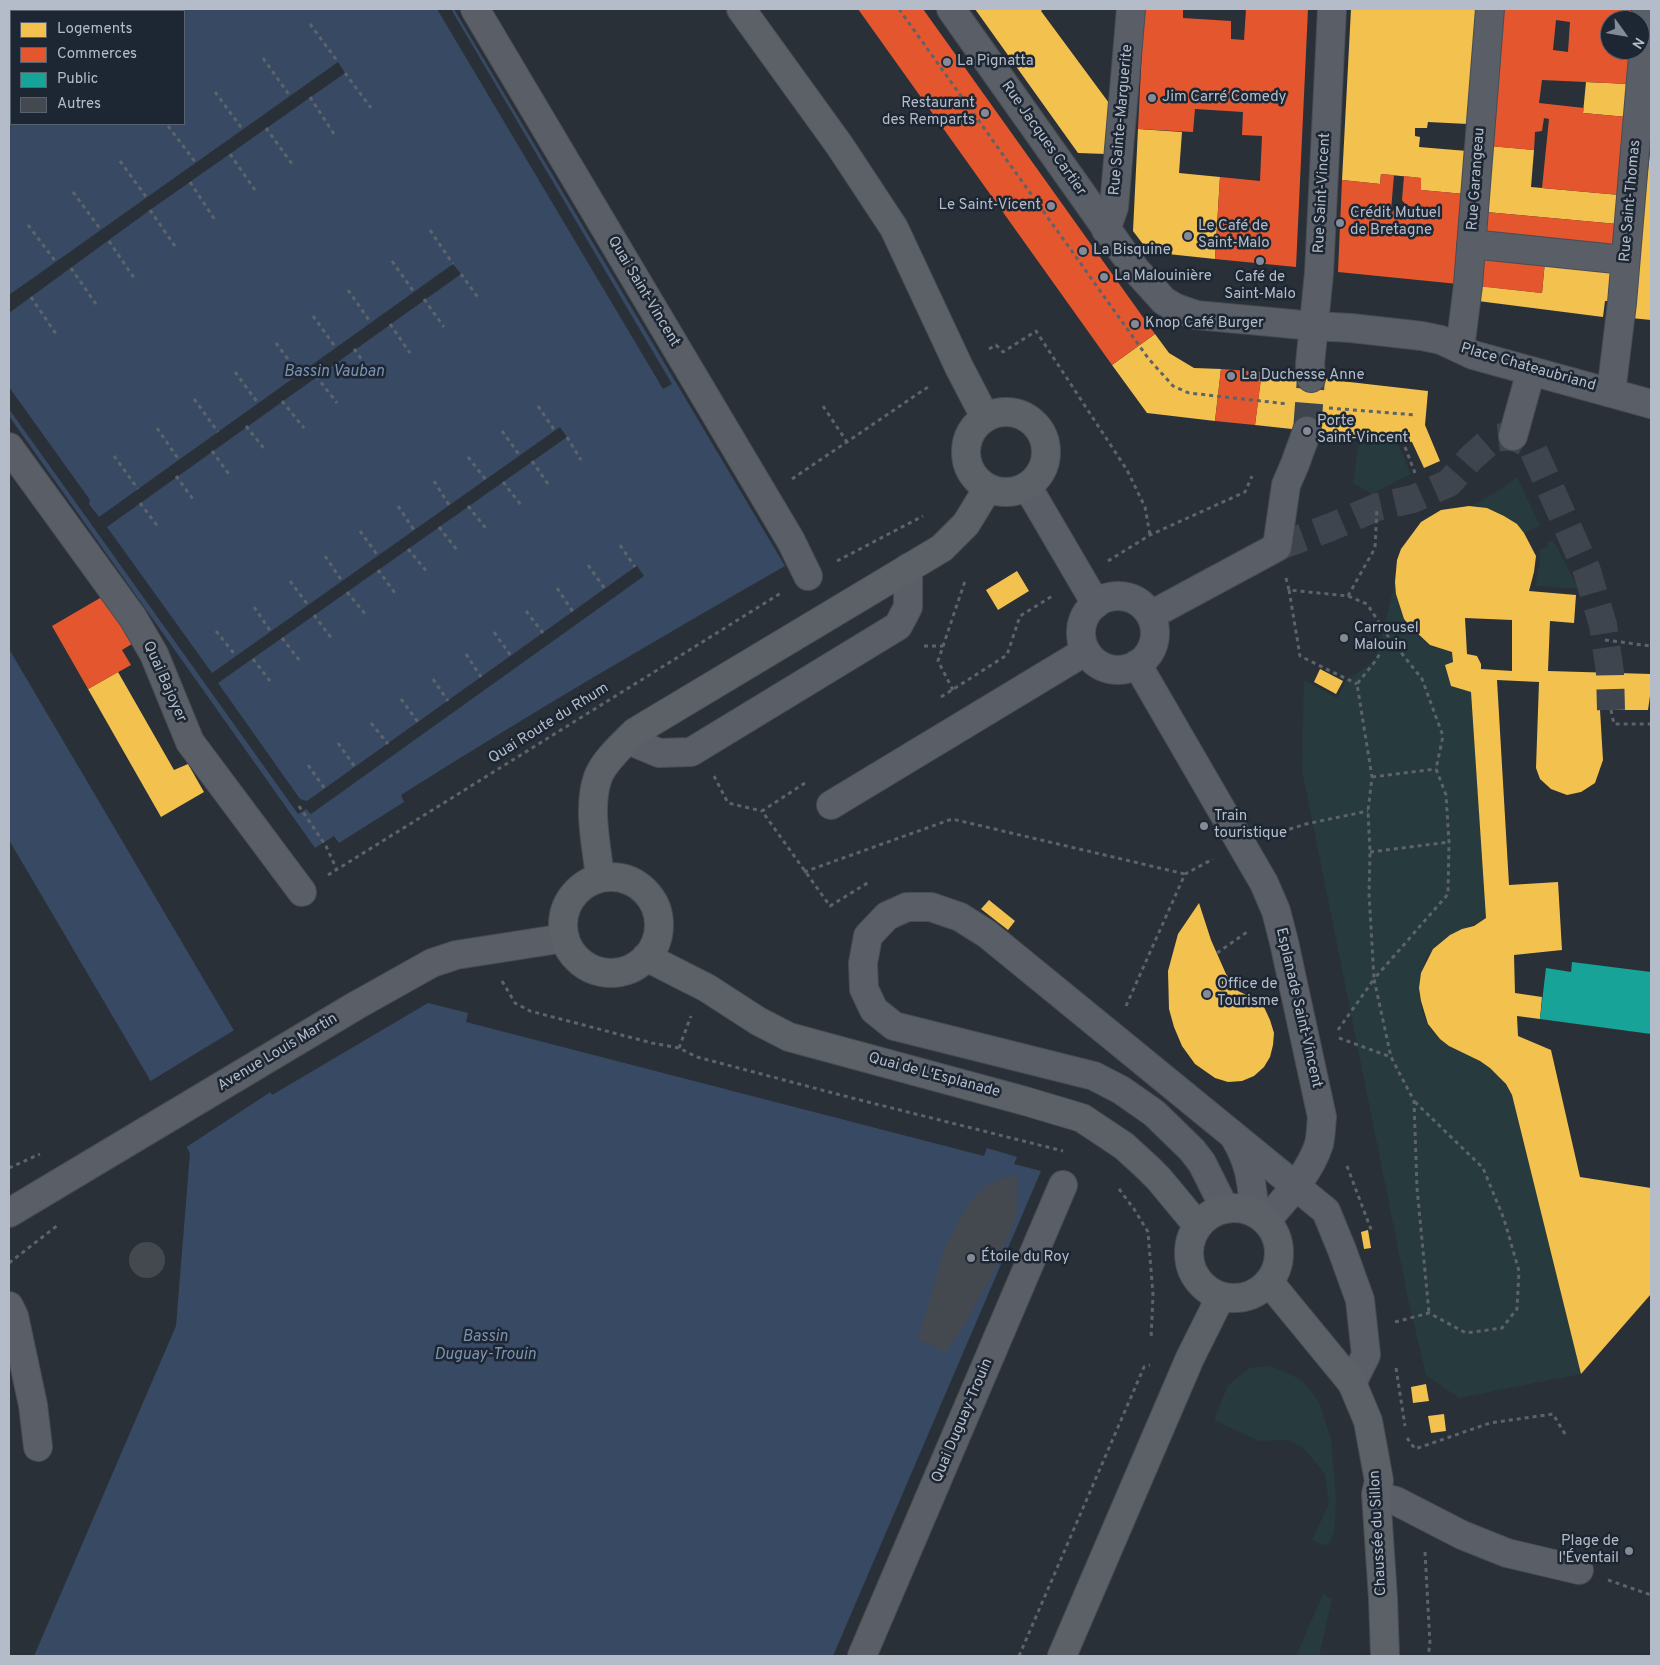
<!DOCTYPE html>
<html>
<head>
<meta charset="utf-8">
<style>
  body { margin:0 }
  #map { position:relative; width:1660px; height:1665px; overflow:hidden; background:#2a3038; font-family:Overpass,sans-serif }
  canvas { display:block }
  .frame { position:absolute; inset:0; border:10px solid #b4bcc9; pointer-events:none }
  .legend { position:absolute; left:10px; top:10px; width:175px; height:115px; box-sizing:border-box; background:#1d2633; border:1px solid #59626f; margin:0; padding:6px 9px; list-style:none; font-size:15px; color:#b4bcc9 }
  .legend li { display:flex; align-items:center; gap:10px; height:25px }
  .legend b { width:25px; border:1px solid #59626f }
  .north { position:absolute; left:1600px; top:10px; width:50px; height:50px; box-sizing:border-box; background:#1d2633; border:1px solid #59626f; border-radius:50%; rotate:122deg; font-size:14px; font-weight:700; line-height:20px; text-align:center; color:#b4bcc9 }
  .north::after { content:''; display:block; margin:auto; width:18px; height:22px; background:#848b96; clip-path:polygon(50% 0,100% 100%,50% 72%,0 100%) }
</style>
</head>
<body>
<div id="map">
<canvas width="1660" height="1665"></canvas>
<div class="frame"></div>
<ul class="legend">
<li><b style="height:14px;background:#f2c14e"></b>Logements</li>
<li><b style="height:14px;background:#e4572e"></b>Commerces</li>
<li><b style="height:14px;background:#17a398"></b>Public</li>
<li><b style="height:14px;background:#444950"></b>Autres</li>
</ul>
<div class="north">N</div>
</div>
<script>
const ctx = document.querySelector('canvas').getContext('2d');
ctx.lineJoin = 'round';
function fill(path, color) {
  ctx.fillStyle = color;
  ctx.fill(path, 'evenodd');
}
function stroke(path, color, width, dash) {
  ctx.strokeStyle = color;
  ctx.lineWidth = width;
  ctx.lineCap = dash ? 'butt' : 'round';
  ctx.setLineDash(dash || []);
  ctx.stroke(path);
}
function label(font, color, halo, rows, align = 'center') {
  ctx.font = font + ' Overpass,sans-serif';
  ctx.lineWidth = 5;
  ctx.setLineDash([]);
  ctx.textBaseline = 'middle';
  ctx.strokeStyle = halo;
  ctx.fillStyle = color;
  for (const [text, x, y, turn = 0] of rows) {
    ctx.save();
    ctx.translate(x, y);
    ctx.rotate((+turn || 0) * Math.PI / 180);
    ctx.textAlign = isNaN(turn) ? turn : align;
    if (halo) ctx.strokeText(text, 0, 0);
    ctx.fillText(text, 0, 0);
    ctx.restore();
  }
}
const green = new Path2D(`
  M 1359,441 L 1398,444 L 1411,474 L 1372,494 L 1353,483 Z
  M 1517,477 L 1540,526 L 1524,533 C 1511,517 1492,507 1472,506 L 1503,488 Z
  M 1553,540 L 1579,589 L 1535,586 L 1540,561 L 1540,550 L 1548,546 L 1548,542 Z
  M 1395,582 C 1398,608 1406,630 1429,645 C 1435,649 1445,650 1452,652 L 1453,662 L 1445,665 L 1451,686 L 1471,692 L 1486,918 C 1468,929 1447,933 1433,949 C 1413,972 1415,1021 1441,1039 C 1470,1059 1493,1061 1512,1095 L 1581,1374 L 1459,1398 L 1426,1375 L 1409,1303 L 1302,770 L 1304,680 L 1337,698 L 1347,680 L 1372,663 L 1377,655 Z
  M 1271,1366 L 1302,1380 L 1319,1402 L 1331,1439 L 1336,1497 L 1335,1527 L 1332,1538 L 1326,1546 L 1312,1540 L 1329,1504 L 1325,1474 L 1312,1458 L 1302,1447 L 1288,1440 L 1259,1441 L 1214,1420 L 1228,1385 L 1250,1368 Z
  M 1323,1594 L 1332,1599 L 1319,1656 L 1296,1656 Z`);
const water = new Path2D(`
  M 9,9 L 454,9 L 785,566 C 656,640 527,715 401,795 L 404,802 L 339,843 L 334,836 L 315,848 L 9,416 ZM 11,11 L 184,11 L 184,124 L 11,124 Z
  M 9,649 L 272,1095 L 428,1003 L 468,1013 L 466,1022 L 984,1156 L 987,1148 L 1017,1157 L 1014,1164 L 1041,1171 L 833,1656 L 34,1656 L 176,1326 L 190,1153 L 146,1073 L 9,840 Z`);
const pier = new Path2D(`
  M 437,9 L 451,9 L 672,384 L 663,389 Z
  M 338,62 L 345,73 L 150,210 L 9,313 L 9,295 Z
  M 453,264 L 461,274 L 107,527 L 212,673 L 560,427 L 567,437 L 218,683 L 300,799 L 307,801 L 635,567 L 637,566 L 644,576 L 311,814 L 306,809 L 298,814 L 9,409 L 9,387 L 90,500 L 89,504 L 99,517 Z
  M 236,1029 L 272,1091 L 185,1148 L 149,1082 Z`);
const homes = new Path2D(`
  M 975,9 L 1043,9 L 1041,11 L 1109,103 L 1106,154 L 1078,153 Z
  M 1351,9 L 1476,9 L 1468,124 L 1428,122 L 1427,128 L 1415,128 L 1415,136 L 1420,137 L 1419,147 L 1467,151 L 1464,194 L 1421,190 L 1421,178 L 1381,174 L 1380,184 L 1342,180 Z
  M 1586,82 L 1629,84 L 1627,117 L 1583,113 Z
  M 1138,129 L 1182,132 L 1179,173 L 1220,177 L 1215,259 L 1149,252 L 1133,231 Z
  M 1490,146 L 1534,150 L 1531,187 L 1620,195 L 1617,224 L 1486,212 Z
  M 1650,153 L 1651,153 L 1651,320 L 1631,318 Z
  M 1545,261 L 1612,267 L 1608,301 L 1605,301 L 1603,317 L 1478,301 L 1479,286 L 1542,293 Z
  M 1155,334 L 1169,353 L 1194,368 L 1221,369 L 1215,421 L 1147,413 L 1112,365 Z
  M 1262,370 L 1268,371 L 1268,373 L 1294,376 L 1294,374 L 1300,375 L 1332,379 L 1332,380 L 1428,391 L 1425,425 L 1440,461 L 1424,468 L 1412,442 L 1255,425 Z
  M 1469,506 L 1487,508 L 1504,516 L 1517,524 L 1524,533 L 1536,556 L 1534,572 L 1529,591 L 1576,595 L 1574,623 L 1550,621 L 1548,671 L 1651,674 L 1651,696 L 1650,696 L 1648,710 L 1600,710 L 1603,760 L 1595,783 L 1581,792 L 1567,795 L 1551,789 L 1540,779 L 1536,768 L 1539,682 L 1497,680 L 1509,885 L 1558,882 L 1562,950 L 1514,955 L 1515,993 L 1542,997 L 1540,1019 L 1517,1016 L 1518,1036 L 1551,1050 L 1580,1177 L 1651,1188 L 1651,1294 L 1581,1374 L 1512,1095 L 1506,1084 L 1490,1068 L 1480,1061 L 1449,1046 L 1440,1039 L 1428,1024 L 1421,1001 L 1419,988 L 1421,973 L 1433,949 L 1450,935 L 1462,929 L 1474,926 L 1486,918 L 1471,692 L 1451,686 L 1445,665 L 1453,662 L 1452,652 L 1430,645 L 1415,631 L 1404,619 L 1396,594 L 1395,582 L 1397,560 L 1401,549 L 1421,522 L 1441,510 ZM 1465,618 L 1512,620 L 1512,671 L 1481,669 L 1481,664 L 1477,656 L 1467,654 Z
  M 1017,571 L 1029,591 L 998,610 L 986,590 Z
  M 1320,669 L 1343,681 L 1336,694 L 1314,682 Z
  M 118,672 L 174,770 L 188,764 L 204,792 L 161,817 L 88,689 Z
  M 989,900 L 1015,921 L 1008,930 L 981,909 Z
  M 1199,903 L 1211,940 L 1226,974 L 1238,991 L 1253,998 L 1264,1007 L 1270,1020 L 1274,1033 L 1273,1045 L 1270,1057 L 1264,1067 L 1254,1076 L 1242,1081 L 1228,1082 L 1215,1078 L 1195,1064 L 1182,1046 L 1174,1027 L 1169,1009 L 1168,971 L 1178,934 Z
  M 1368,1230 L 1371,1248 L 1364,1249 L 1361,1232 Z
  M 1426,1384 L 1429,1401 L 1413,1403 L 1411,1387 Z
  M 1444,1414 L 1446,1431 L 1431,1433 L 1428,1416 Z`);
const shops = new Path2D(`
  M 858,9 L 923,9 L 1155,334 L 1112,365 Z
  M 1144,9 L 1183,9 L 1183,18 L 1231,21 L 1231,39 L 1244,40 L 1246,9 L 1308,9 L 1296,267 L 1215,259 L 1220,177 L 1260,181 L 1262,136 L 1242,135 L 1243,112 L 1195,109 L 1193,132 L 1138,129 Z
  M 1503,9 L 1631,9 L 1630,20 L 1610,20 L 1610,50 L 1632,50 L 1629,84 L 1542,80 L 1539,103 L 1584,108 L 1583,113 L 1627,117 L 1620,195 L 1542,188 L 1549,119 L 1544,118 L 1542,131 L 1535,132 L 1534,150 L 1488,146 ZM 1556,20 L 1570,22 L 1568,52 L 1553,50 Z
  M 1381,174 L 1394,175 L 1391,210 L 1412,212 L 1413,207 L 1406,205 L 1402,200 L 1404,176 L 1421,178 L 1421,190 L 1465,194 L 1458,284 L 1338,272 L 1342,180 L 1380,184 Z
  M 1486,212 L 1617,224 L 1615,249 L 1484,237 Z
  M 1479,254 L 1545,261 L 1542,293 L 1476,286 Z
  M 1221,369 L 1262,372 L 1255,425 L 1215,421 Z
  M 107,594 L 135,642 L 122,650 L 131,665 L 88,689 L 52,626 Z`);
const public = new Path2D(`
  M 1572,962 L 1651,972 L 1651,1034 L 1540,1019 L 1546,968 L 1571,972 Z`);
const building = new Path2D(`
  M 1018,1175 L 1016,1219 L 995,1269 L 965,1324 L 945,1353 L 918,1339 L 945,1247 L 970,1201 L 984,1187 L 999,1179 Z
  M129 1260a18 18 0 1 1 36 0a18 18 0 1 1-36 0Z`);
const minorTunnel = new Path2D(`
  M 1307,431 L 1311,378
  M 1277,547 L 1331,527 L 1377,507 L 1413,499 L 1449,483 L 1472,457 L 1494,438 L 1513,436 L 1531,445 L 1587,571 L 1603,625 L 1610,672 L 1611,710`);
const path = new Path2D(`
  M 899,9 L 1148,358 L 1173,386 L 1189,393 L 1288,404
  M 310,24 L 338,62
  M 263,58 L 290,96
  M 345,73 L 371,108
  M 215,92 L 243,130
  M 310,97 L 334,134
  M 168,126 L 196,163
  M 266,128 L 292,164
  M 230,154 L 255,190
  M 120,161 L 147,198
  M 190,182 L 215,220
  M 73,192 L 101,230
  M 150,210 L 177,249
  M 28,225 L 56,262
  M 430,230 L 453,264
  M 109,241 L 134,278
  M 392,261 L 414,292
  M 71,268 L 96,304
  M 461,274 L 479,299
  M 348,290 L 371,323
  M 31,297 L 56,334
  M 424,299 L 444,327
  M 313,316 L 336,348
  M 390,324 L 410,353
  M 276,343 L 299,374
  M 354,349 L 375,378
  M 989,349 L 996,345 L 1003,352 L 1036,331 L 1127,470 L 1145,507 L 1150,535
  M 235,372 L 258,403
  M 316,376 L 337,403
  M 194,399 L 218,432
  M 282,401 L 304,428
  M 538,406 L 555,431
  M 823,406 L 847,442
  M 1329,408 L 1416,415
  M 246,426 L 266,451
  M 157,428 L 179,460
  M 502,431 L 520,456
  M 567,437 L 581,460
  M 1405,447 L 1415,473
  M 212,451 L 231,477
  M 114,456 L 138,489
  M 468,457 L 486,480
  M 532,461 L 548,484
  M 176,476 L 195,502
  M 792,479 L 931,385
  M 434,481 L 449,505
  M 503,482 L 521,505
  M 140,503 L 159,528
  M 398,506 L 414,530
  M 468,506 L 488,531
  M 439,527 L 457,550
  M 360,531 L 378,556
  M 620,545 L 635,567
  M 408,549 L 428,573
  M 325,556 L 342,581
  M 837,561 L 923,516
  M 1108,561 L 1150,535 L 1245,492 L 1252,476
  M 588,565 L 605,589
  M 378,570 L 395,593
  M 1286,578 L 1289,590 L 1348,596 L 1367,604 L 1388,636 L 1422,679 L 1443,736 L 1436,769 L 1446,795 L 1449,842 L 1448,894 L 1374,979 L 1391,1057
  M 290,581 L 308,605
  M 557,588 L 573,612
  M 1289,590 L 1300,656 L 1357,684
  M 347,592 L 366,615
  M 1348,596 L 1375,548 L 1377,507
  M 254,607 L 271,632
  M 526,611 L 543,633
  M 314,615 L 332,639
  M 216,631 L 236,656
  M 494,632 L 511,656
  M 282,638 L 300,661
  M 1605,640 L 1651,646
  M 924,646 L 943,646
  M 466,654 L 481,677
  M 253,659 L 270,681
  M 433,679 L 448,701
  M 953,690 L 938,661 L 965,581
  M 941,697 L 1007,655 L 1020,616 L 1054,595
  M 401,699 L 418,722
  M 1611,710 L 1614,724 L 1651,724
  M 371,723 L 388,744
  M 338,743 L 355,767
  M 308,765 L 325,789
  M 714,776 L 728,803 L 762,811
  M 1372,777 L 1436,769
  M 805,783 L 762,811 L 830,906 L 869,882
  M 299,806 L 326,846 L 337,870
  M 1274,834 L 1306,824 L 1368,811
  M 1370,852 L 1449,842
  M 804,872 L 952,819 L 1185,874
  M 328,875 L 781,593
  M 1217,953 L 1247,932
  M 502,981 L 515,1003 L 530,1011 L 652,1043 L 679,1048 L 697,1057 L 852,1098 L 1063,1151
  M 1126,1006 L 1185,874 L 1213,859
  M 1338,1030 L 1374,979 L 1369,894 L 1370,852 L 1368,811 L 1372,777 L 1357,684 L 1377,659 L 1388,636
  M 1339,1038 L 1391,1057 L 1414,1101 L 1417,1188 L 1429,1313
  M 679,1048 L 691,1016
  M 1347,1166 L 1372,1232
  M 9,1168 L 40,1154
  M 1119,1189 L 1134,1209 L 1148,1232 L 1153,1295 L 1151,1339
  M 9,1263 L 58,1225
  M 1395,1322 L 1429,1313 L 1466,1333 L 1502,1328 L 1517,1309 L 1519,1271 L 1504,1219 L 1483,1168 L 1414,1101
  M 1396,1368 L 1405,1426
  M 1407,1438 L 1415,1449 L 1490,1423 L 1553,1414 L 1565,1434
  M 1425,1552 L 1430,1644 L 1428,1656
  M 1608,1580 L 1651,1595
  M 1019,1656 L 1144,1367 L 1150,1365`);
const minor = new Path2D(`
  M 475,9 L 791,541 L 808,576
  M 951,9 L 1135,269 L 1164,301 L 1176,308 L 1196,315 L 1314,326 L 1351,328 L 1422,336 L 1441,340 L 1473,355 L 1651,404
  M 1106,230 L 1114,207 L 1131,9
  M 1471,244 L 1625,260
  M 1460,349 L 1468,285 L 1490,9
  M 1311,378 L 1310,364 L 1319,273 L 1332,9
  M 1611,393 L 1622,303 L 1647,9
  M 1513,436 L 1531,371
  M 9,447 L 133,618 L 154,654 L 190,742 L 302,892
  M 1027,486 L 1096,604
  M1081 633a37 37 0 1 1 74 0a37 37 0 1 1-74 0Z
  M 1151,615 L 1277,547 L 1286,485 L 1295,464 L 1307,431
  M 1137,664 L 1264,883 L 1276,911 L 1284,942 L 1322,1117 C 1321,1126 1321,1136 1319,1144 C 1310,1173 1285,1199 1266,1221
  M 628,740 L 659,753 L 691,752 L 898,626 L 908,607 L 908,568
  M 831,805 L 1086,651
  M 1235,1138 C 1251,1165 1251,1182 1255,1213
  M 1225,1209 L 1202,1163 L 1192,1150 L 1154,1113 L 1121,1090 L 1094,1076 L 894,1026 L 874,1010 L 864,989 L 863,963 L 868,936 L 887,916 L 907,907 L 931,907 L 960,917 L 987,934 L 1326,1211 L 1342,1250 L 1360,1300 L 1366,1355 L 1352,1383
  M 9,1213 L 357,1005 L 432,963 L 456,955 L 565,938
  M 9,1306 L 14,1316 L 33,1405 L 38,1447
  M 1377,1496 L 1396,1501 L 1462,1535 L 1507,1553 L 1579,1570
  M 862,1656 L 1063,1185`);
const major = new Path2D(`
  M 741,9 L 840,146 L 894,228 L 959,367 L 985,417
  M966 452a40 40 0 1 1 80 0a40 40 0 1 1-80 0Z
  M563 925a48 48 0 1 1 96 0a48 48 0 1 1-96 0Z
  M 600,878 C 597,847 587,808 598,777 C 604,761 623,744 635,732 L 942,548 L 966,524 L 988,488
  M 646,957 L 707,988 L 758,1021 L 789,1037 L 1025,1101 L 1082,1118 L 1124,1146 L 1148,1168 L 1159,1179 L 1198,1226
  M1189 1253a45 45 0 1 1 90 0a45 45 0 1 1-90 0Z
  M 1269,1282 L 1352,1383 L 1368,1421 L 1379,1481 L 1376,1494 L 1383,1598 L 1385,1656
  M 1062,1656 L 1190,1358 L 1221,1296`);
const markers = [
  [947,62,5,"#848b96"],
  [1152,98,5,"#848b96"],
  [985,113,5,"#848b96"],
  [1051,206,5,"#848b96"],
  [1340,223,5,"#848b96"],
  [1188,236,5,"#848b96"],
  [1083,251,5,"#848b96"],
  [1260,261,5,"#848b96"],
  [1104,277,5,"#848b96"],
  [1135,324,5,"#848b96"],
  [1231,376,5,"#848b96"],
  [1307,431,5,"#848b96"],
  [1344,638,5,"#848b96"],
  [1204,826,5,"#848b96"],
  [1207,994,5,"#848b96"],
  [971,1258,5,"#848b96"],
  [1629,1551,5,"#848b96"]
];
const poiNames = [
  ["La Pignatta",957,62],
  ["Jim Carré Comedy",1162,98],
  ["Restaurant",975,104,"right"],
  ["des Remparts",975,121,"right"],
  ["Le Saint-Vicent",1041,206,"right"],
  ["Crédit Mutuel",1350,214],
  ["de Bretagne",1350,231],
  ["Le Café de",1198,227],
  ["Saint-Malo",1198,244],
  ["La Bisquine",1093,251],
  ["La Malouinière",1114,277],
  ["Café de",1260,278,"center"],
  ["Saint-Malo",1260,295,"center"],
  ["Knop Café Burger",1145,324],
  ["La Duchesse Anne",1241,376],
  ["Porte",1317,422],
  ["Saint-Vincent",1317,439],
  ["Carrousel",1354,629],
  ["Malouin",1354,646],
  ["Train",1214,817],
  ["touristique",1214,834],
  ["Office de",1217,985],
  ["Tourisme",1217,1002],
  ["Étoile du Roy",981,1258],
  ["Plage de",1619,1542,"right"],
  ["l'Éventail",1619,1559,"right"]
];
const streetNames = [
  ["Rue Sainte-Marguerite",1122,120,-85],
  ["Rue Jacques Cartier",1043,139,55],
  ["Rue Garangeau",1477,179,-86],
  ["Rue Saint-Vincent",1323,193,-87],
  ["Rue Saint-Thomas",1631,201,-85],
  ["Quai Saint-Vincent",643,292,59],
  ["Place Chateaubriand",1528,368,16],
  ["Quai Bajoyer",164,682,66],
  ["Quai Route du Rhum",549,724,-32],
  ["Esplanade Saint-Vincent",1298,1008,77],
  ["Avenue Louis Martin",278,1053,-31],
  ["Quai de L'Esplanade",934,1076,15],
  ["Quai Duguay-Trouin",963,1421,-67],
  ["Chaussée du Sillon",1379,1533,-93]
];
const waterNames = [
  ["Bassin Vauban",334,373],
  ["Bassin",485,1338],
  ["Duguay-Trouin",485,1356]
];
fill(green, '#273a3e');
fill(water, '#384963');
fill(pier, '#2a3038');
fill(homes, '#f2c14e');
fill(shops, '#e4572e');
fill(public, '#17a398');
fill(building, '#444950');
stroke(minorTunnel, '#3f454e', 28, [28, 14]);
stroke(minor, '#484c53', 30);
stroke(major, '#484c55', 30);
stroke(path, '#5d636a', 3, [4, 4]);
stroke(minor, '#5a5e66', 28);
stroke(major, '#5c6168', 28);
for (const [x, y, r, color] of markers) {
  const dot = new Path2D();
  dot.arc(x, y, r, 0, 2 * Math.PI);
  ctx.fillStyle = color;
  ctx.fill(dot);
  stroke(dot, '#1d2633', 2);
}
label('15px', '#b4bcc9', '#1d2633', poiNames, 'left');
label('15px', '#b4bcc9', '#1d2633', streetNames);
label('italic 16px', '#7c92b1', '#1d2633', waterNames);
</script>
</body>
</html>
